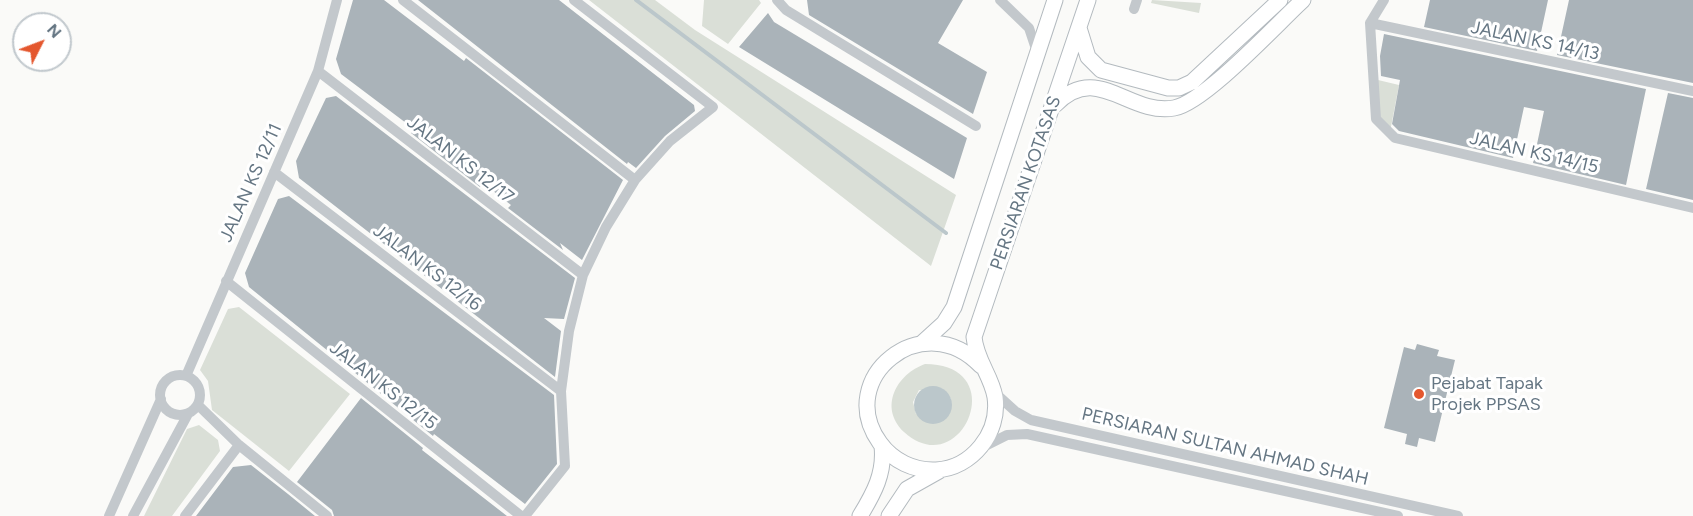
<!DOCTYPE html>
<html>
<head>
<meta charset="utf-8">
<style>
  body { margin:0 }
  #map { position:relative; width:1693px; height:516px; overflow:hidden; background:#fafaf8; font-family:Figtree,sans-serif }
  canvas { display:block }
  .north { position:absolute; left:12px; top:12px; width:60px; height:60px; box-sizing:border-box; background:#fff; border:2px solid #c1c8cd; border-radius:50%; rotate:48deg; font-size:16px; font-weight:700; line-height:24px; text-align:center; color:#657683 }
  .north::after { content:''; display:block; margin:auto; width:21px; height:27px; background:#e4572e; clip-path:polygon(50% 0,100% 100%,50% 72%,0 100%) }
</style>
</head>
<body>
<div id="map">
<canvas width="1693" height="516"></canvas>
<div class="north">N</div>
</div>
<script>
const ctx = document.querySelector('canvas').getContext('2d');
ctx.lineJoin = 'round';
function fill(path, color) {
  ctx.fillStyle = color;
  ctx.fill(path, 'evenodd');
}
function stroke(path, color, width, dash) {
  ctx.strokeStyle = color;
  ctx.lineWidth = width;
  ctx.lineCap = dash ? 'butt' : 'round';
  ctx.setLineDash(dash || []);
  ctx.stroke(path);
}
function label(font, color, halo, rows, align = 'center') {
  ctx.font = font + ' Figtree,sans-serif';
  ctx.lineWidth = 6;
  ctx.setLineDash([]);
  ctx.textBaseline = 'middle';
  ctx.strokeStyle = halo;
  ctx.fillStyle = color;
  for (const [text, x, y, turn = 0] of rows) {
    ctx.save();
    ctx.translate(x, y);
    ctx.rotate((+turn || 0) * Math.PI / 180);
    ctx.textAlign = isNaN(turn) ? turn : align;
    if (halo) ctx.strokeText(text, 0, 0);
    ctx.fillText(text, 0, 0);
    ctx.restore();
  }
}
const green = new Path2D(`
  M 589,0 L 655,0 L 695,30 L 956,195 L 931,266 Z
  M 704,0 L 759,0 L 761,3 L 728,44 L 702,26 Z
  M 1152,0 L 1201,3 L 1199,13 L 1151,3 Z
  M 1378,80 L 1399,85 L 1390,132 L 1379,118 Z
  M 239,307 L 350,394 L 289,471 L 212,410 L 208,381 L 200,370 L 228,309 Z
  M 925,364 C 1013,364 961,484 904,432 C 878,407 897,374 925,364 ZM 919,390 L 951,398 L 951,411 L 916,414 L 913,402 Z
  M 199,425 L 218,440 L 220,451 L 172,516 L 144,516 L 187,429 Z`);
const water = new Path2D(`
  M914 405a19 19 0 1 1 38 0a19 19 0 1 1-38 0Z`);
const stream = new Path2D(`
  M 636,0 L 946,233`);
const building = new Path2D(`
  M 353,0 L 384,0 L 464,61 L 466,58 L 623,180 L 582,260 L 560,243 L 563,250 L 508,208 L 511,205 L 483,183 L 480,187 L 411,133 L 414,129 L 341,74 L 336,59 Z
  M 418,0 L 559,0 L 694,105 L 695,111 L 665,136 L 636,168 L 628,162 L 627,164 Z
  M 807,0 L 963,0 L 938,43 L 987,72 L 973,114 L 809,15 Z
  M 1430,0 L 1548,0 L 1537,51 L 1424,27 Z
  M 1569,0 L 1693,0 L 1693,83 L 1557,55 Z
  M 768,13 L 774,22 L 967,138 L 954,179 L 739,47 Z
  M 1384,34 L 1646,89 L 1626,185 L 1533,163 L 1544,111 L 1524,107 L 1513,158 L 1399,131 L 1392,124 L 1400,80 L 1381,76 L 1380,56 Z
  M 1668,93 L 1693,98 L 1693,200 L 1646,189 Z
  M 336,96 L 575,278 L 564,319 L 544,318 L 561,331 L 555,377 L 299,178 L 296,161 L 326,98 Z
  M 289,196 L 554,395 L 557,464 L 525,504 L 434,434 L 433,436 L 249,287 L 245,273 L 278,199 Z
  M 1417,344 L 1439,350 L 1437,356 L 1455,360 L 1435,442 L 1419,438 L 1417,447 L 1405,444 L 1407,434 L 1384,428 L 1404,347 L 1415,350 Z
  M 361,398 L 423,448 L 422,450 L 507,516 L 334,516 L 332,510 L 297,482 Z
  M 251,465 L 288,494 L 315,516 L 196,516 L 233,467 Z`);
const street = new Path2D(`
  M 403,0 L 635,180
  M 777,0 L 786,10 L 976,126
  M 1000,0 L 1029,28 L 1037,52
  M 1384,0 L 1370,23 L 1376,119 L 1395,138 L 1693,208
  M 1134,9 L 1137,0
  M 1370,23 L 1693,91
  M 318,71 L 583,275
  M 274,172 L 561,391
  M 226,281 L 521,516
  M160 395a20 20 0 1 1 40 0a20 20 0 1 1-40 0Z
  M 186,376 L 318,71 L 337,0
  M 994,392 L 1015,411 L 1031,420 L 1458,516
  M 198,405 L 239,445 L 327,516
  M 981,448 L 1007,435 L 1027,434 L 1398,516
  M 109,516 L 161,399
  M 133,516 L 188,414
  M 185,516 L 239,445
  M 525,516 L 565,466 L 561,391 L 569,331 L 583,275 L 606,227 L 635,180 L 670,141 L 713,107 L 574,0`);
const secondary = new Path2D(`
  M 1079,28 L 1088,57 L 1101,70 L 1168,88 L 1179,88 L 1192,82 L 1280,0
  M 1055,105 C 1097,61 1128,116 1174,108 C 1204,103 1277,24 1303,0
  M 922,343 L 944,323 L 954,307 L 1055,0
  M 981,366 C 924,305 833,378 880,443 C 893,461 914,471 936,470 C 972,468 1000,433 995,397 C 991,375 976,360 974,337 L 1088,0
  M 860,516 C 874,493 885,473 882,446
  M 889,516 L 907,489 L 939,471`);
const markers = [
  [1419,394,6,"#e4572e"]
];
const streetNames = [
  ["JALAN KS 14/13",1535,41,12],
  ["JALAN KS 14/15",1534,153,13],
  ["JALAN KS 12/17",460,160,38],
  ["JALAN KS 12/11",251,183,-66],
  ["PERSIARAN KOTASAS",1026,183,-71],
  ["JALAN KS 12/16",427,268,37],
  ["JALAN KS 12/15",383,386,38],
  ["PERSIARAN SULTAN AHMAD SHAH",1225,447,13]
];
const poiNames = [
  ["Pejabat Tapak",1431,384],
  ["Projek PPSAS",1431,405]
];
fill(green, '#dadfd7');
fill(water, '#bbc7cb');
stroke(stream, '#bbc7cb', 4);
fill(building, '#aab3b9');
stroke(secondary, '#b3babf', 17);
stroke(street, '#c3c8cc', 10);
stroke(secondary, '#fff', 15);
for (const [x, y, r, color] of markers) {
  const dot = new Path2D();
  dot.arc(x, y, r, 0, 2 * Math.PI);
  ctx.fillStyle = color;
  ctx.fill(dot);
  stroke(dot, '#fff', 2);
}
label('18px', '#657683', '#fff', streetNames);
label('18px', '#657683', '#fff', poiNames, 'left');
</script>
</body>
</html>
